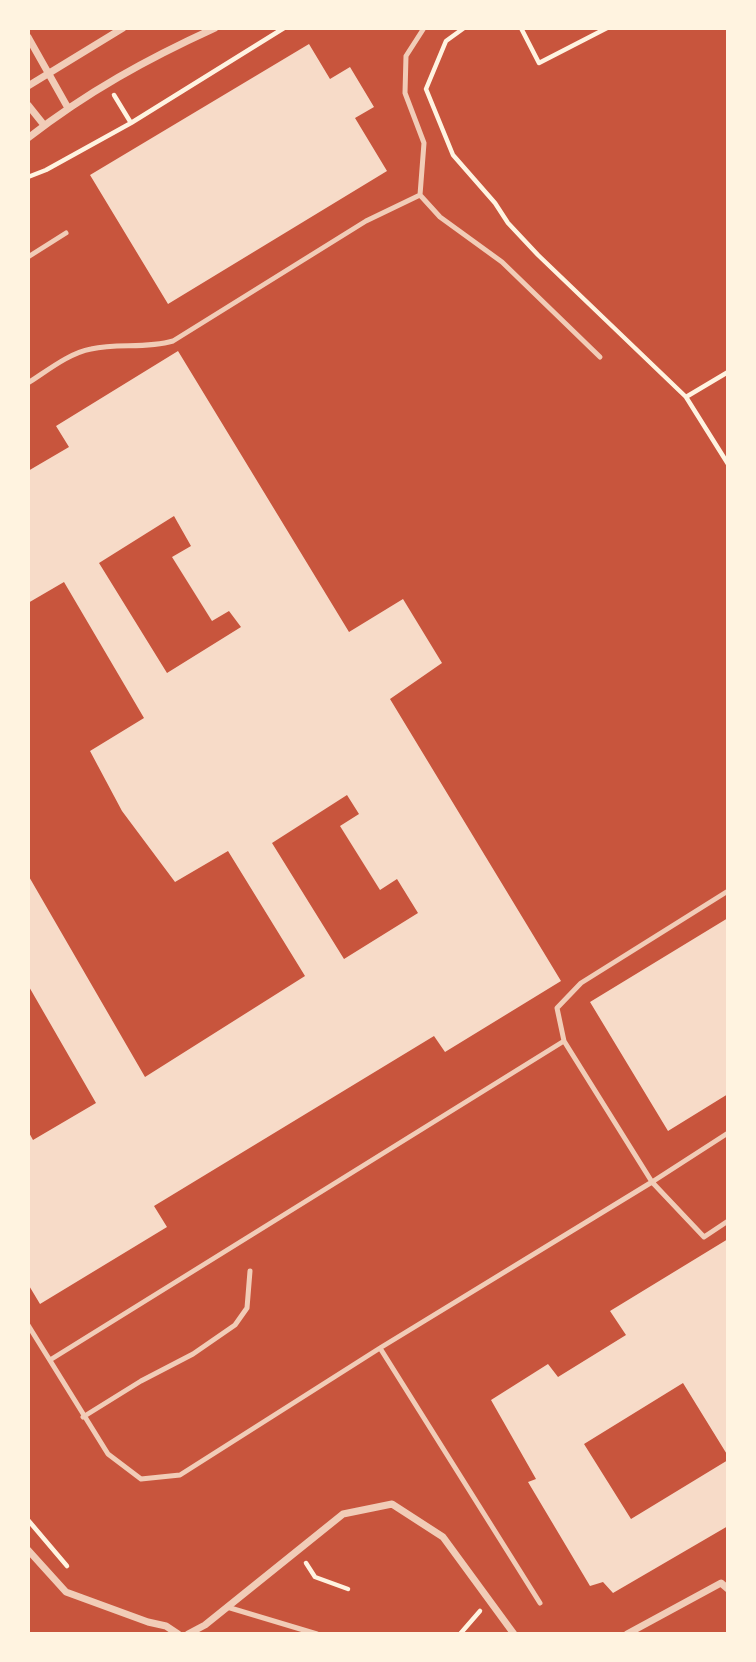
<!DOCTYPE html>
<html>
<head>
<meta charset="utf-8">
<style>
  body { margin:0 }
  #map { position:relative; width:756px; height:1662px; overflow:hidden; background:#c8553d; font-family:Ubuntu,sans-serif }
  canvas { display:block }
  .frame { position:absolute; inset:0; border:30px solid #fff3e0; pointer-events:none }
</style>
</head>
<body>
<div id="map">
<canvas width="756" height="1662"></canvas>
<div class="frame"></div>
</div>
<script>
const ctx = document.querySelector('canvas').getContext('2d');
ctx.lineJoin = 'round';
function fill(path, color) {
  ctx.fillStyle = color;
  ctx.fill(path, 'evenodd');
}
function stroke(path, color, width, dash) {
  ctx.strokeStyle = color;
  ctx.lineWidth = width;
  ctx.lineCap = dash ? 'butt' : 'round';
  ctx.setLineDash(dash || []);
  ctx.stroke(path);
}
const building = new Path2D(`
  M 309,44 L 330,79 L 350,67 L 374,107 L 355,118 L 387,171 L 168,304 L 90,175 Z
  M 178,351 L 349,632 L 403,599 L 442,663 L 390,699 L 561,981 L 445,1052 L 434,1036 L 154,1206 L 167,1227 L 40,1304 L 28,1284 L 28,1131 L 33,1140 L 96,1103 L 28,985 L 28,875 L 145,1077 L 305,976 L 228,851 L 175,882 L 122,811 L 90,751 L 144,718 L 64,582 L 28,603 L 28,471 L 69,447 L 56,426 ZM 174,516 L 191,546 L 172,557 L 212,621 L 229,611 L 241,627 L 167,673 L 99,563 ZM 347,795 L 359,814 L 340,826 L 380,890 L 397,879 L 418,913 L 344,959 L 272,843 Z
  M 728,918 L 728,1094 L 668,1131 L 590,1002 Z
  M 728,1239 L 728,1456 L 683,1383 L 584,1444 L 631,1519 L 728,1460 L 728,1526 L 613,1593 L 603,1582 L 590,1586 L 528,1482 L 536,1479 L 491,1400 L 548,1364 L 558,1377 L 626,1335 L 610,1311 Z`);
const path = new Path2D(`
  M 464,28 L 446,41 L 426,89 L 453,155 L 495,203 L 508,223 L 538,255 L 686,397 L 728,464
  M 521,28 L 539,63 L 607,28
  M 114,95 L 131,123
  M 28,177 L 46,170 L 131,123 L 284,28
  M 686,397 L 728,372
  M 28,1520 L 67,1566
  M 306,1563 L 315,1577 L 348,1589
  M 460,1634 L 480,1611`);
const service = new Path2D(`
  M 420,195 L 440,217 L 502,262 L 600,357
  M 28,257 L 66,233
  M 28,383 C 47,371 69,353 91,349 C 118,343 145,349 173,341 L 366,221 L 420,195 L 424,143 L 405,93 L 406,56 L 424,28
  M 728,891 L 581,983 L 557,1008 L 564,1041 L 652,1182 L 728,1133
  M 28,1325 L 108,1454 L 141,1479 L 180,1475 L 380,1348 L 652,1182 L 704,1237 L 728,1221
  M 380,1348 L 540,1603
  M 50,1360 L 564,1041
  M 83,1417 L 141,1381 L 193,1354 L 235,1325 L 247,1308 L 250,1271
  M 227,1607 L 317,1634`);
const minor = new Path2D(`
  M 28,37 L 68,108
  M 28,86 L 123,28
  M 28,105 L 44,125
  M 28,138 C 87,92 147,59 215,28
  M 28,1550 L 66,1592 L 148,1622 L 166,1626 L 178,1634
  M 188,1634 L 205,1625 L 343,1514 L 392,1504 L 443,1537 L 514,1634
  M 627,1634 L 721,1583 L 728,1589`);
fill(building, '#f7dbc8');
stroke(path, '#fff3e0', 4.5);
stroke(service, '#f1ccb7', 5);
stroke(minor, '#f1ccb7', 7);
</script>
</body>
</html>
